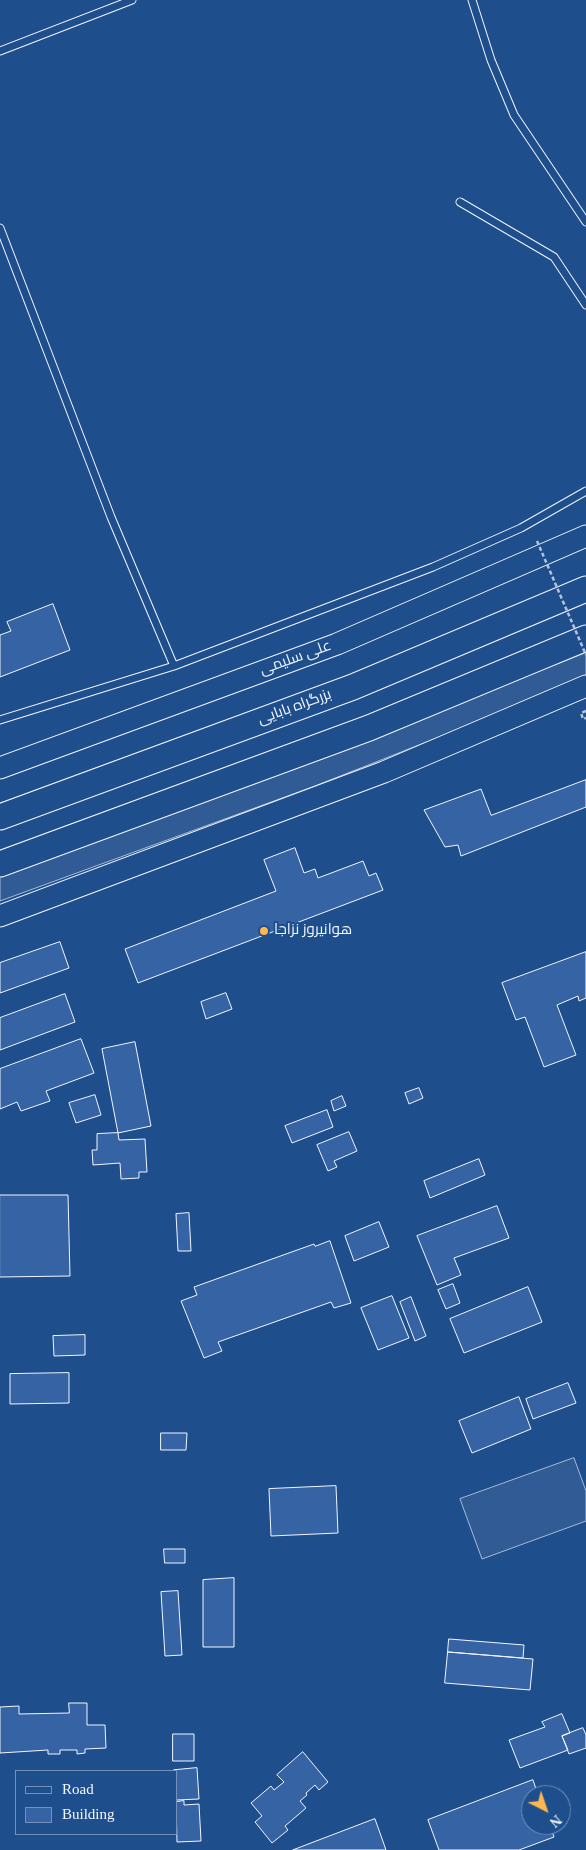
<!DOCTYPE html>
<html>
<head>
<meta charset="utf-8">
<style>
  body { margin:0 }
  #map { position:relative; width:586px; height:1850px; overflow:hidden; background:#1f4e8c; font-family:Georgia,serif }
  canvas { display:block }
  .legend { position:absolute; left:15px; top:1770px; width:162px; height:65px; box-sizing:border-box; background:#1f4e8c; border:1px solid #7391ba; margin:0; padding:6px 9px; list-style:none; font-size:15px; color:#f2f6ff }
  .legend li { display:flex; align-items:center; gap:10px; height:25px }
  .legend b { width:25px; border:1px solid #7391ba }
  .north { position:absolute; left:521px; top:1785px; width:50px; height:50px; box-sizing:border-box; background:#1f4e8c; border:1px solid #7391ba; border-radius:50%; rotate:139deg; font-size:14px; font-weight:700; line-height:20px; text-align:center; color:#f2f6ff }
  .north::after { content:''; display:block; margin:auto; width:18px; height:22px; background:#ffb74d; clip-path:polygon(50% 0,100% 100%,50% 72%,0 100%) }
</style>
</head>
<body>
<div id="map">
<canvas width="586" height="1850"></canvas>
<ul class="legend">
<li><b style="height:6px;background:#1f4e8c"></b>Road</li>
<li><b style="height:14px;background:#3563a3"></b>Building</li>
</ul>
<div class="north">N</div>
</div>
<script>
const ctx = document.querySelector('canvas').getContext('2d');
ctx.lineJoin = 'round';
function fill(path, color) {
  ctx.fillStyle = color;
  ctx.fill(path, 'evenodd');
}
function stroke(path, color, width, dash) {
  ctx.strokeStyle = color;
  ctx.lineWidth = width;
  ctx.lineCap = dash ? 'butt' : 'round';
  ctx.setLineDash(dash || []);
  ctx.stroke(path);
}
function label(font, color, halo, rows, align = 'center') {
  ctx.font = font + ' Georgia,Cairo,serif';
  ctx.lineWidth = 4;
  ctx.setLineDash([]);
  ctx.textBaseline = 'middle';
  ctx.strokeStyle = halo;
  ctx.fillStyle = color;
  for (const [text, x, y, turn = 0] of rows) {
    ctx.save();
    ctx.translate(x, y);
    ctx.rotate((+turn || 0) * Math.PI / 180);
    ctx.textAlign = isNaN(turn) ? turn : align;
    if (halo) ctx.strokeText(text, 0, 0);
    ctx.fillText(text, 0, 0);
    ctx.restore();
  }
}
const built = new Path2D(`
  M 586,653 L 586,679 L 315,786 L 0,901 L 0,876 L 274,776 Z
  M 574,1458 L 586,1491 L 586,1521 L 482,1559 L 460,1499 Z`);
const building = new Path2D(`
  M 53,604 L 70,650 L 0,677 L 0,635 L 11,631 L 7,622 Z
  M 586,780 L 586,807 L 461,856 L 458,845 L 445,847 L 424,810 L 481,789 L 491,815 Z
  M 295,848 L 304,873 L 315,869 L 318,878 L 363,861 L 369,876 L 376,873 L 383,890 L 138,983 L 125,949 L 276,891 L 264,860 Z
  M 60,942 L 69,968 L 0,993 L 0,963 Z
  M 586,952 L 586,998 L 579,1001 L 578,996 L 557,1005 L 576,1055 L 544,1067 L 525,1017 L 516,1020 L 502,983 Z
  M 226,993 L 232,1009 L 206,1019 L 201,1002 Z
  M 65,994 L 75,1022 L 0,1050 L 0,1018 Z
  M 81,1039 L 94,1073 L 46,1091 L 50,1101 L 21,1111 L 17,1102 L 0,1109 L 0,1069 Z
  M 135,1042 L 151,1126 L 118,1133 L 102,1049 Z
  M 419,1088 L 423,1098 L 409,1104 L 405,1093 Z
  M 95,1095 L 101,1115 L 76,1123 L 69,1103 Z
  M 342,1096 L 346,1106 L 334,1111 L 331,1101 Z
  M 327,1110 L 333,1127 L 292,1143 L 285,1126 Z
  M 349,1132 L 357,1151 L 334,1161 L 337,1167 L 328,1171 L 317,1145 Z
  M 118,1133 L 119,1140 L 145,1139 L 147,1172 L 139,1172 L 139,1178 L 121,1179 L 120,1163 L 93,1165 L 92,1150 L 97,1150 L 97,1134 Z
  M 479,1159 L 485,1175 L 430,1198 L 424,1181 Z
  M 0,1195 L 68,1195 L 70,1276 L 0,1277 Z
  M 497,1206 L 509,1238 L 454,1258 L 461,1275 L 437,1285 L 417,1236 Z
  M 189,1213 L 191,1251 L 178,1251 L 176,1214 Z
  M 379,1222 L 389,1247 L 354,1261 L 345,1236 Z
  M 330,1241 L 351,1303 L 334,1308 L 331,1302 L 218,1342 L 222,1351 L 204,1358 L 181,1301 L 197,1295 L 194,1287 L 314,1244 L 315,1246 Z
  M 453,1284 L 460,1303 L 446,1309 L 438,1290 Z
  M 528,1287 L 542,1322 L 464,1353 L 450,1319 Z
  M 392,1296 L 409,1338 L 378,1350 L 361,1308 Z
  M 411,1297 L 426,1336 L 415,1341 L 400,1302 Z
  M 85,1335 L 85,1355 L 54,1356 L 53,1336 Z
  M 69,1373 L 69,1403 L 10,1404 L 10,1374 Z
  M 568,1383 L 576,1403 L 533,1419 L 526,1399 Z
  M 519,1397 L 531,1429 L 472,1453 L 459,1421 Z
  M 161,1433 L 187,1433 L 186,1450 L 161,1450 Z
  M 336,1486 L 338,1533 L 271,1536 L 269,1489 Z
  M 164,1549 L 185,1549 L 185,1563 L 165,1563 Z
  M 234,1578 L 234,1647 L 203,1647 L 203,1580 Z
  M 178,1591 L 182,1655 L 165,1656 L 161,1592 Z
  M 449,1639 L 524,1645 L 523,1658 L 448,1652 Z
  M 448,1652 L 533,1659 L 530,1690 L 445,1683 Z
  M 69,1703 L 87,1703 L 87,1725 L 105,1725 L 106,1748 L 85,1749 L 85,1753 L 77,1754 L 77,1750 L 60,1750 L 60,1754 L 48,1754 L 48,1750 L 0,1753 L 0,1707 L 19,1706 L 19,1714 L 69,1713 Z
  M 562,1714 L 570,1733 L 562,1736 L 568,1750 L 520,1768 L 509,1740 L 545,1727 L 542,1722 Z
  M 583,1728 L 586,1735 L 586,1748 L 569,1754 L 562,1736 Z
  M 173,1734 L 194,1734 L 194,1761 L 173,1761 Z
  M 303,1752 L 328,1782 L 319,1790 L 315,1785 L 306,1793 L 307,1795 L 300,1801 L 306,1808 L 285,1826 L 288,1830 L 272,1843 L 255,1822 L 262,1816 L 251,1803 L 271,1786 L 274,1790 L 284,1782 L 277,1775 Z
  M 197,1768 L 199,1799 L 176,1800 L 176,1771 L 174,1770 Z
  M 533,1780 L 538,1795 L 531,1795 L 531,1825 L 550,1825 L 554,1837 L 519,1850 L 439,1850 L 428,1820 Z
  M 184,1801 L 184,1805 L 199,1804 L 201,1841 L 177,1842 L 176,1802 Z
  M 375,1819 L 386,1850 L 293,1850 Z`);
const path = new Path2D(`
  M 586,711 L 581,713 L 583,719 L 586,718`);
const lane = new Path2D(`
  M 472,0 L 491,60 L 514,115 L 586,222
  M 0,51 L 132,0
  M 460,202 L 554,257 L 586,305
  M 0,228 L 111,517 L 174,666 L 433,567 L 521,528 L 586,491
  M 0,720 L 174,666`);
const primary = new Path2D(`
  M 0,768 L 337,644 L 586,536
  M 0,916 L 384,772 L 586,686`);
const highway = new Path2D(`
  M 0,817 L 353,687 L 586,589
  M 0,864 L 369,728 L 586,638`);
const pathBridge = new Path2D(`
  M 537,541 L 586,655`);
const markers = [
  [264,931,5,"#ffb74d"]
];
const streetNames = [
  ["علی سلیمی",296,659,-20],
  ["بزرگراه بابایی",295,708,-20]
];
const poiNames = [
  ["هوانیروز نزاجا",274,931]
];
fill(built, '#305b95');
stroke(built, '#a8bbd7', 1);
fill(building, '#3563a3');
stroke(building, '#f2f6ff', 1);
stroke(lane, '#f2f6ff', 9);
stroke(primary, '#f2f6ff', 23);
stroke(highway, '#f2f6ff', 27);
stroke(path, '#b3c4dc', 2.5, [4, 2.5]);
stroke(lane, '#1f4e8c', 7);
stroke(primary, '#1f4e8c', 21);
stroke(highway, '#1f4e8c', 25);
stroke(pathBridge, '#b3c4dc', 2.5, [4, 2.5]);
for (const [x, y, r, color] of markers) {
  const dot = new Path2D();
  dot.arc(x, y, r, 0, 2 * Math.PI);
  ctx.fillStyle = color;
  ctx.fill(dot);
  stroke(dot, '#1f4e8c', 2);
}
label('15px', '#f2f6ff', '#1f4e8c', streetNames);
label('15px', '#f2f6ff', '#1f4e8c', poiNames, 'left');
</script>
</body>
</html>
